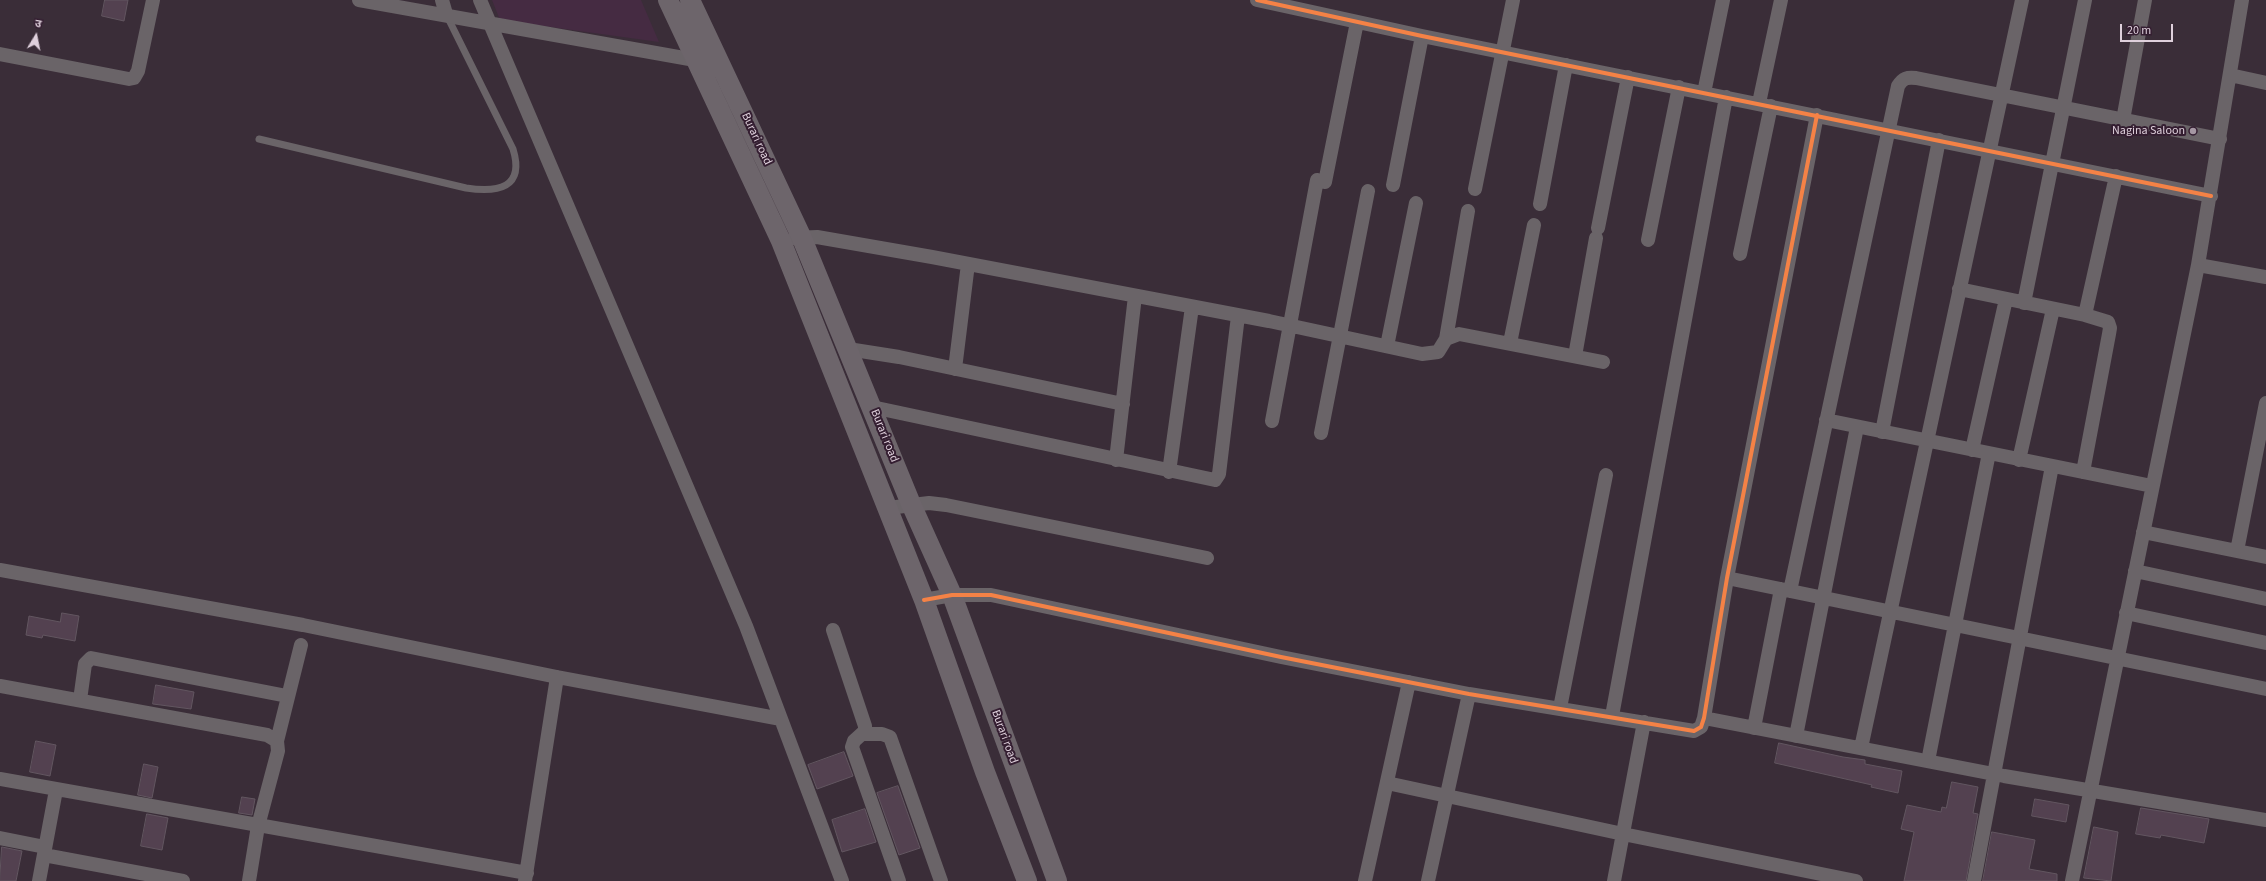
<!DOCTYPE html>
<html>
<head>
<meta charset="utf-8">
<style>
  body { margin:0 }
  #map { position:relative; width:2266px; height:881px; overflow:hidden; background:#3a2d38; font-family:"Source Sans 3","Noto Sans Devanagari",sans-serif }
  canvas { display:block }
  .north { position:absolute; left:16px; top:16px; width:40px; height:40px; -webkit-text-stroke:3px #341e31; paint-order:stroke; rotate:10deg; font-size:11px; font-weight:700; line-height:16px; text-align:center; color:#dfd0dc }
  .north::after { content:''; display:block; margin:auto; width:14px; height:18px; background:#dfd0dc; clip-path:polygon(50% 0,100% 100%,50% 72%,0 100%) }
  .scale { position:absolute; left:2120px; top:24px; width:53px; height:18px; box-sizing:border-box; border:2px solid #dfd0dc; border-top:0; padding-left:5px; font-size:12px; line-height:14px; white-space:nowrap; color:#dfd0dc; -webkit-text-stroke:3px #341e31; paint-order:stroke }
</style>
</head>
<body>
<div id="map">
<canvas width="2266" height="881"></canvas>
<div class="north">उ</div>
<div class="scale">20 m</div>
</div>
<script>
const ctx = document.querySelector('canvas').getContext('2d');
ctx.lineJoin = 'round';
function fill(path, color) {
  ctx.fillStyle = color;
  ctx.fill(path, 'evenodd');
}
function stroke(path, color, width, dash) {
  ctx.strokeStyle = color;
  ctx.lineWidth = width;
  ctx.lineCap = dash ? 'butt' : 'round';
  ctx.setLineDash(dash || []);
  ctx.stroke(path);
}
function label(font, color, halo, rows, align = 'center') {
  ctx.font = font + ' "Source Sans 3",sans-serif';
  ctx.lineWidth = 4;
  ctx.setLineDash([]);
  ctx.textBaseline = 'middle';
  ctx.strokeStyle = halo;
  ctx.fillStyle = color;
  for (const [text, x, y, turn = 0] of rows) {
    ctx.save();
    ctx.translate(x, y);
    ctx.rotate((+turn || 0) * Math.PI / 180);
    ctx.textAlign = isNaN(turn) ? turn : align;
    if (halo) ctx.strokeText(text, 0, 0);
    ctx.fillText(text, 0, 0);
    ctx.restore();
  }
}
const built = new Path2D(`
  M 492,0 L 641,0 L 659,42 L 500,20 Z`);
const building = new Path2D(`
  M 105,0 L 128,0 L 124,21 L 102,16 Z
  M 62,613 L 79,616 L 75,641 L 43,635 L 42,638 L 26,635 L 29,616 L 60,622 Z
  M 156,685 L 194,692 L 191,709 L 153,704 Z
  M 36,741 L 56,745 L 50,776 L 30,772 Z
  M 1779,743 L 1843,757 L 1865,760 L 1865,764 L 1902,771 L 1898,793 L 1871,787 L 1872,785 L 1775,763 Z
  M 844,752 L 853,776 L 817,789 L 808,765 Z
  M 144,764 L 158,767 L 152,798 L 138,795 Z
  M 1952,782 L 1978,787 L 1973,813 L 1978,814 L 1966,881 L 1904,881 L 1914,832 L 1901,829 L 1907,805 L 1941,812 L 1942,807 L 1946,808 Z
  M 898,786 L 920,848 L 899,855 L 877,793 Z
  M 242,797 L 255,799 L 252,815 L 239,813 Z
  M 2035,799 L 2069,805 L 2066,822 L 2032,816 Z
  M 2141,808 L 2209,819 L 2204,843 L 2161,835 L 2160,838 L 2136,834 Z
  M 865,809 L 876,842 L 842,852 L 832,820 Z
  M 147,814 L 168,818 L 162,850 L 141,846 Z
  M 2094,827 L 2118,832 L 2111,881 L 2084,878 Z
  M 1992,832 L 2035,840 L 2029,869 L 2057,874 L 2057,881 L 1983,881 Z
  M 2,847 L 22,851 L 16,881 L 0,881 Z`);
const service = new Path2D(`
  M 259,139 L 466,188 C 498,193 525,188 513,149 L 447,16`);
const minor = new Path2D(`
  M 359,0 L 695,60 L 701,57
  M 442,0 L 446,14
  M 480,0 L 746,626 L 842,881
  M 1257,0 L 1422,36 L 2211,196
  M 0,54 L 129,79 L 134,78 L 138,71 L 153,0
  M 2230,75 L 2266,83
  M 1704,93 L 1723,0
  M 1759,103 L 1781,0
  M 2123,120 L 2145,0
  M 1393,185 L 1422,36
  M 1475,189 L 1513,0
  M 1540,204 L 1566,65
  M 1598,228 L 1628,77
  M 794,238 L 817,237 L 932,257 L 1269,321 L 1422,354 L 1438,352 L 1446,339 L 1459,334 L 1603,362
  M 1648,240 L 1679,87
  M 1740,254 L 1771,106
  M 2198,265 L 2266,277
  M 1959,289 L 2085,315 L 2108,322 L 2110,328 L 2109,334 L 2083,472
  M 2024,303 L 2085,0
  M 2085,315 L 2116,176
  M 1446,339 L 1468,211
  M 1510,343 L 1534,225
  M 1387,346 L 1416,203
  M 848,349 L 899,357 L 1123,404
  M 1575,356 L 1596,238
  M 955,369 L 968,264
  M 872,407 L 1215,480 L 1219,474 L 1238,316
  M 1826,420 L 2152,486
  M 1272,421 L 1317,180 L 1325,182 L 1357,22
  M 1882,432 L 1939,140
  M 1321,433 L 1368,191
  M 1972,450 L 2006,299
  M 1116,460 L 1135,296
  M 2019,460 L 2053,309
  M 1169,472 L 1192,307
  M 888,508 L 929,503 L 946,505 L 1207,558
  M 2143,532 L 2266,557
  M 2237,551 L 2266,403
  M 0,570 L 303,625 L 557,677 L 781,719
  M 2135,571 L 2266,599
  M 1727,578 L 2266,689
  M 1790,591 L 1898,86 C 1903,78 1907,77 1916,78 L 2220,139
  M 924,600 L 952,595 L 991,595 L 1281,657 L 1469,694 L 1694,731 L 1701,727 L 1704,718 L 1727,578 L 1817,115
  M 2126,613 L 2266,643
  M 833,630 L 865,726 L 865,731 L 854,741 L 852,747 L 899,881
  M 0,686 L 267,735 L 277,741 L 278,751 L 258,826 L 249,881
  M 80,700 L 85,664 L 91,658 L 287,696
  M 1560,708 L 1606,475
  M 1612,716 L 1726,97
  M 1704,718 L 2004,776 L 2266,820
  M 1754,728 L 1781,589
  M 862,734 L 882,734 L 890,737 L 941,881
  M 1796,736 L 1857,427
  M 277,741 L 301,645
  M 1861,748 L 2022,0
  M 1928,761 L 1989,453
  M 0,779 L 527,873
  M 1387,783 L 1623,834 L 1856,881
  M 0,838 L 45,847
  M 44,855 L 183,881
  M 39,881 L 56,790
  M 525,881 L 557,677
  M 1365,881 L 1409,682
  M 1428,881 L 1469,694
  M 1614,881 L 1644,722
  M 1974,881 L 2052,466
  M 2072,881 L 2198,265 L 2242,0`);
const secondary = new Path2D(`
  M 668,0 L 781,241 L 924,600 L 985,772 L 1027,881
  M 690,0 L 801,236 L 911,504 L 952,595 L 1057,881`);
const cycleway = new Path2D(`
  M 1257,0 L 1422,36 L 2211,196
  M 924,600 L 952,595 L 991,595 L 1281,657 L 1469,694 L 1694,731 L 1701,727 L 1704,718 L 1727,578 L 1817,115`);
const markers = [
  [2193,131,4,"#a597a3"]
];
const poiNames = [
  ["Nagina Saloon",2185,131]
];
const streetNames = [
  ["Burari road",756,139,65],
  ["Burari road",884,436,68],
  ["Burari road",1004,737,70]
];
fill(built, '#452b42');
fill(building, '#534150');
stroke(building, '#625660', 1);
stroke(service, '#6a6468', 7);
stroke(minor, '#6a6468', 14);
stroke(secondary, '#6d656b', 20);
stroke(cycleway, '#f48246', 4);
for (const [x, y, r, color] of markers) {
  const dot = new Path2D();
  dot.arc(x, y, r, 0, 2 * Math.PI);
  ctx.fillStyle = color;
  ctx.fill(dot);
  stroke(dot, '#341e31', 1.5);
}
label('12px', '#dfd0dc', '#341e31', poiNames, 'right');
label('12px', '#dfd0dc', '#341e31', streetNames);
</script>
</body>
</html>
